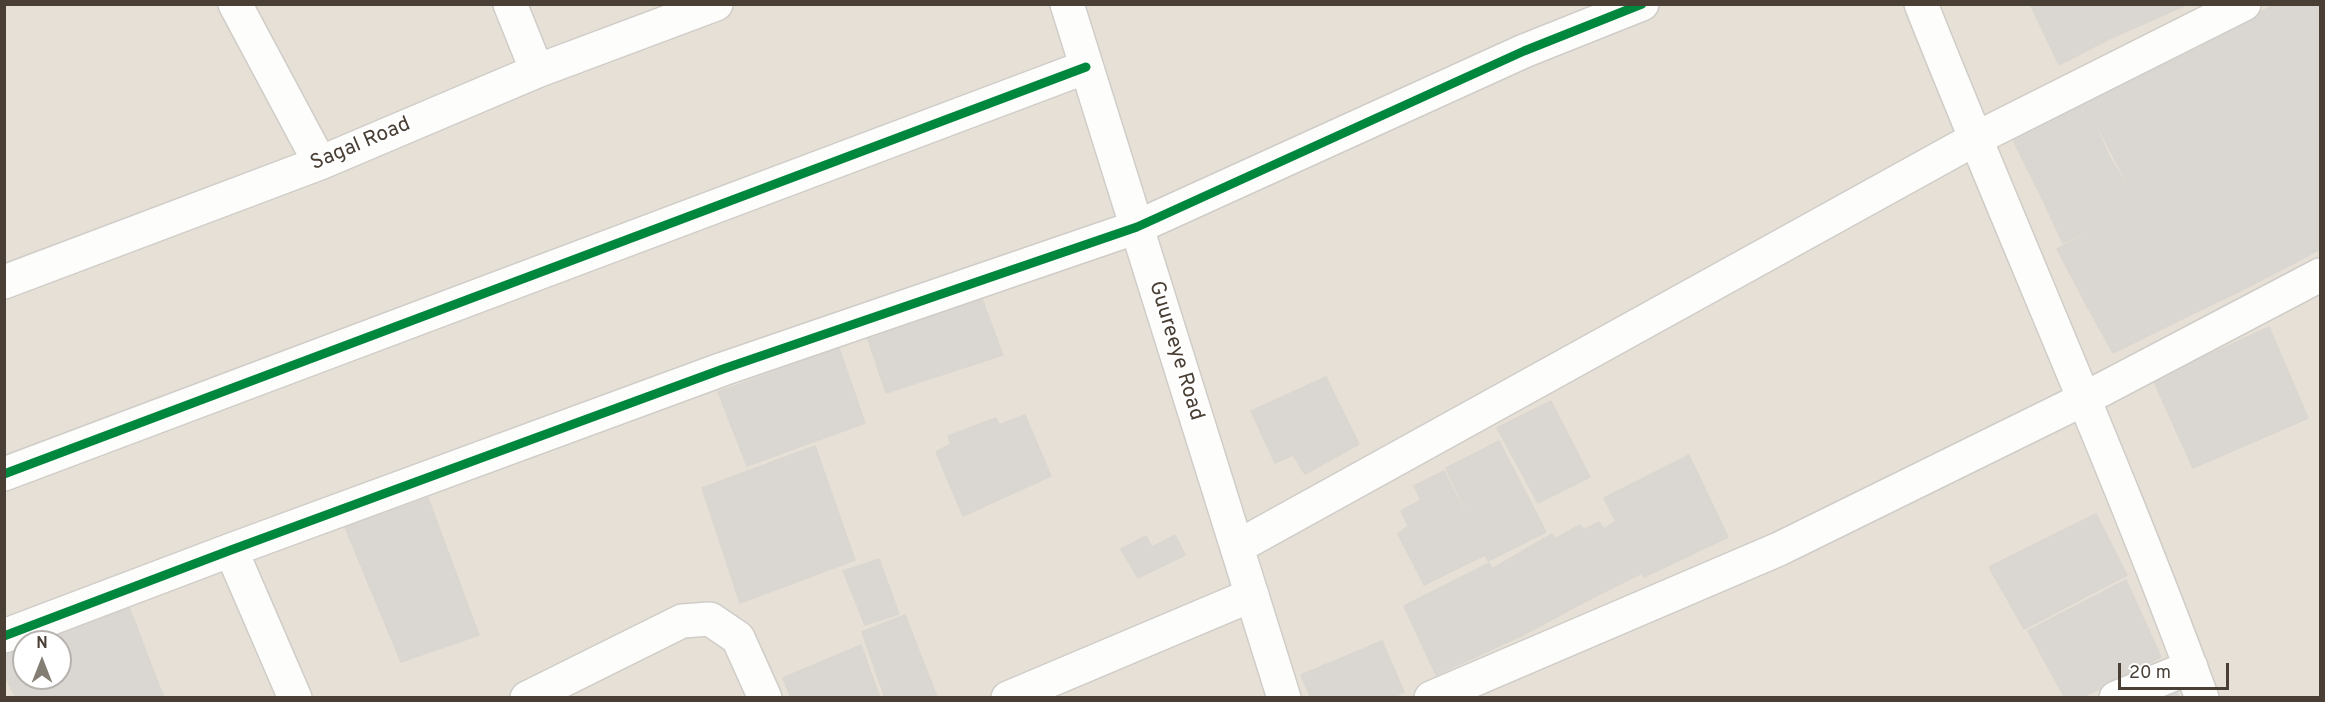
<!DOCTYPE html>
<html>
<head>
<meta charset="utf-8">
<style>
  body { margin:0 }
  #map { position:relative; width:2325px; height:702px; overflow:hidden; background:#f2efea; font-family:Overpass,sans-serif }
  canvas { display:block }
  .frame { position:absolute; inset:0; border:6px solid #493f35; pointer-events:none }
  .north { position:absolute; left:12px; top:630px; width:60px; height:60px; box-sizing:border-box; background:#fff; border:2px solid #b6b2ae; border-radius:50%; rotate:0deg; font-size:16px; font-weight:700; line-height:24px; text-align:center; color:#493f35 }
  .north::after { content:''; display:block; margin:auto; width:21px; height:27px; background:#847d74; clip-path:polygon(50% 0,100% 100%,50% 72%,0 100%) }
  .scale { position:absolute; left:2118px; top:663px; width:111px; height:27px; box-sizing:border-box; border:3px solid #493f35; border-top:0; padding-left:8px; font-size:18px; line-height:21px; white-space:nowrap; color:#493f35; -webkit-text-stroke:4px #fff; paint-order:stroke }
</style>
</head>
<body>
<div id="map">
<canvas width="2325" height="702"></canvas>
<div class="frame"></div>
<div class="north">N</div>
<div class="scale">20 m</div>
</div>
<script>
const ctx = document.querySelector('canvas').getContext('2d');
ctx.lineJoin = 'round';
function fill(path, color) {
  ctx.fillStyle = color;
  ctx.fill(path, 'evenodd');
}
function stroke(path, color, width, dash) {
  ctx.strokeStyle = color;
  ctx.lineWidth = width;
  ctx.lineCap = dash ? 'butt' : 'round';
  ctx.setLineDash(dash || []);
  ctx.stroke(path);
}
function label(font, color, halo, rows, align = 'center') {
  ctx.font = font + ' Overpass,sans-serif';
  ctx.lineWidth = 4.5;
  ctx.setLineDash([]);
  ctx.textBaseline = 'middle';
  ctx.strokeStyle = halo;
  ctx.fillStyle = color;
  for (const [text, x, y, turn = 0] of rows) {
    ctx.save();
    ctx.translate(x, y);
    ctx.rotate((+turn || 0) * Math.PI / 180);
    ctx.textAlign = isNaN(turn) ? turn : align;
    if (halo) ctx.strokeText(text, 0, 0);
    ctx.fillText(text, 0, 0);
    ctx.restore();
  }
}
const residential = new Path2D(`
  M 4,5 L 2320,5 L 2320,697 L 5,697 ZM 24,642 L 60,642 L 60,678 L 24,678 Z`);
const building = new Path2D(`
  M 2030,4 L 2089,4 L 2107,40 L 2059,65 Z
  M 2089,4 L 2185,4 L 2186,5 L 2107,40 Z
  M 2275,4 L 2300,4 L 2320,49 L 2320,115 L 2249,154 L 2199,48 Z
  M 2300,4 L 2320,4 L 2320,49 Z
  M 2199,48 L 2249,154 L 2139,206 L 2085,102 Z
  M 2085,102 L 2110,158 L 2039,192 L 2011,136 Z
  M 2320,115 L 2320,152 L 2306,123 Z
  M 2306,123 L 2320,152 L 2320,249 L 2298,261 L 2249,154 Z
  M 2249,154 L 2298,261 L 2244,289 L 2195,179 Z
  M 2110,158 L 2139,206 L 2063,243 L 2039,192 Z
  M 2195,179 L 2244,289 L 2192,314 L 2139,206 Z
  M 2139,206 L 2170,269 L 2088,308 L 2057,249 Z
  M 2170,269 L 2192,314 L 2113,353 L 2088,308 Z
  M 979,291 L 1003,355 L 886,393 L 864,327 Z
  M 2269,327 L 2308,418 L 2253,442 L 2215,352 Z
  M 839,348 L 865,423 L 747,466 L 718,392 Z
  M 2215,352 L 2253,442 L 2193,468 L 2150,373 Z
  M 1326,377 L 1359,444 L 1305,474 L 1293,455 L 1275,463 L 1251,411 Z
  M 1551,401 L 1590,477 L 1538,503 L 1497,428 Z
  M 1025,415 L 1051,476 L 963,516 L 936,452 L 951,444 L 948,436 L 996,418 L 999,425 Z
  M 1499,441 L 1546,532 L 1488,561 L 1446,468 Z
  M 815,446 L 855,560 L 740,603 L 702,488 Z
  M 1689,455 L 1728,537 L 1644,577 L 1604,498 Z
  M 1444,471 L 1485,555 L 1424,585 L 1398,534 L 1408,526 L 1401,511 L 1421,500 L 1414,486 Z
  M 428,498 L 479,635 L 401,662 L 345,527 Z
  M 2096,514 L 2127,575 L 2024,629 L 1989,567 Z
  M 1615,521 L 1642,573 L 1590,599 L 1555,539 L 1580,525 L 1584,530 L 1599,522 L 1604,529 Z
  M 1552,534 L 1590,599 L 1523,635 L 1492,569 Z
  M 1175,535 L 1185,555 L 1138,578 L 1121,549 L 1146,536 L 1152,547 Z
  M 879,559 L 899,614 L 865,625 L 843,571 Z
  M 1489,563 L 1523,635 L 1436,675 L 1404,606 Z
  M 2126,580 L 2161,657 L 2081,698 L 2065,698 L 2028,631 Z
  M 127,602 L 164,698 L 16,698 L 4,674 L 4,642 ZM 24,642 L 60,642 L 60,678 L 24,678 Z
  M 905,615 L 937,697 L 885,698 L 862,632 Z
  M 1382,641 L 1404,692 L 1391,698 L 1311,698 L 1301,675 Z
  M 861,645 L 880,698 L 791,698 L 783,678 Z
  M 2174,685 L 2179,698 L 2147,698 Z`);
const minor = new Path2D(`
  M 235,4 L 320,163
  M 510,4 L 537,71
  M 1921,4 C 2013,236 2116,464 2202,698
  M 4,282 L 320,163 L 537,71 L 716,4
  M 4,474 L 1086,67
  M 1237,547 L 1975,139 L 2244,4
  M 231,550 L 295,698
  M 4,636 L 231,550 L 723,369 L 1137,227 L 1524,51 L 1642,4
  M 527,698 L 682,621 L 710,619 L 738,638 L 765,698
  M 1008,698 L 1252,595
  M 1431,698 L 1779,549 L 2084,399 L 2320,275
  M 2116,698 L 2191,667`);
const tertiary = new Path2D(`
  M 1067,4 L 1284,698`);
const cycleway = new Path2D(`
  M 4,474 L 1086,67
  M 4,636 L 231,550 L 723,369 L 1137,227 L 1524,51 L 1642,4`);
const streetNames = [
  ["Sagal Road",361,145,-23],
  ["Guureeye Road",1175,351,73]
];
fill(residential, '#e6e0d7');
fill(building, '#dad6d1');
stroke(building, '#dad6d0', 1.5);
stroke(minor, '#d0cdc8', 36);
stroke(tertiary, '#d0cdc8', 36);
stroke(minor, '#fdfdfc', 33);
stroke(tertiary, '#fdfdfc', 33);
stroke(cycleway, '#00873e', 9);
label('21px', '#493f35', '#fff', streetNames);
</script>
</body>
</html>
